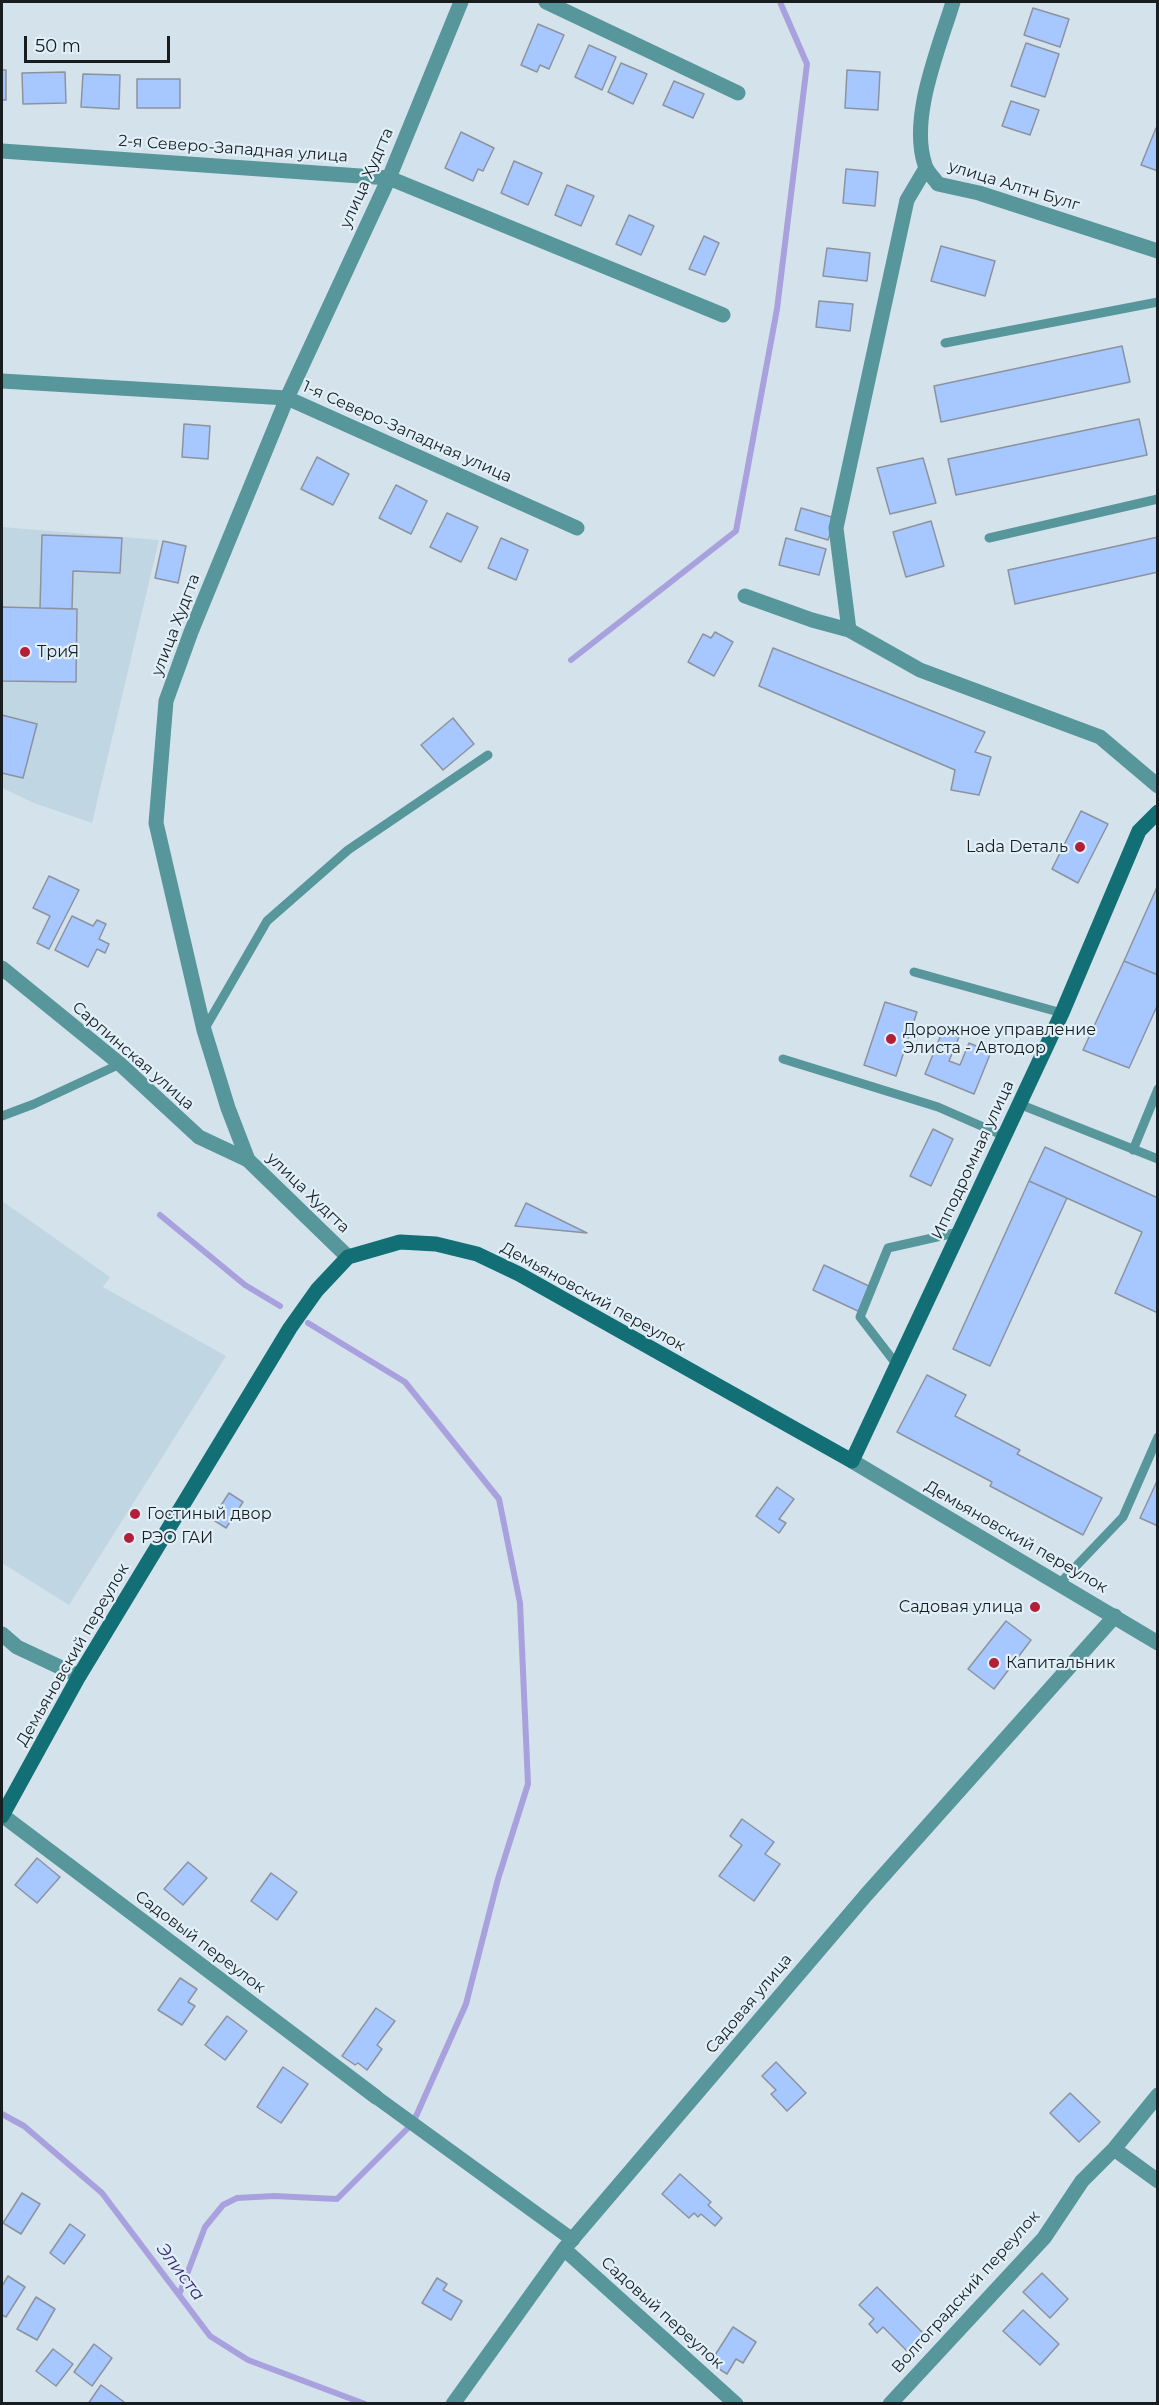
<!DOCTYPE html>
<html>
<head>
<meta charset="utf-8">
<style>
  body { margin:0 }
  #map { position:relative; width:1159px; height:2405px; overflow:hidden; background:#d4e3eb; font-family:Montserrat,sans-serif }
  canvas { display:block }
  .frame { position:absolute; inset:0; border:3px solid #181d20; pointer-events:none }
  .scale { position:absolute; left:24px; top:36px; width:146px; height:27px; box-sizing:border-box; border:3px solid #181d20; border-top:0; padding-left:8px; font-size:18px; line-height:21px; white-space:nowrap; color:#181d20; -webkit-text-stroke:4px #e1f0f8; paint-order:stroke }
</style>
</head>
<body>
<div id="map">
<canvas width="1159" height="2405"></canvas>
<div class="frame"></div>
<div class="scale">50 m</div>
</div>
<script>
const ctx = document.querySelector('canvas').getContext('2d');
ctx.lineJoin = 'round';
function fill(path, color) {
  ctx.fillStyle = color;
  ctx.fill(path, 'evenodd');
}
function stroke(path, color, width, dash) {
  ctx.strokeStyle = color;
  ctx.lineWidth = width;
  ctx.lineCap = dash ? 'butt' : 'round';
  ctx.setLineDash(dash || []);
  ctx.stroke(path);
}
function label(font, color, halo, rows, align = 'center') {
  ctx.font = font + ' Montserrat,sans-serif';
  ctx.lineWidth = 4.5;
  ctx.setLineDash([]);
  ctx.textBaseline = 'middle';
  ctx.strokeStyle = halo;
  ctx.fillStyle = color;
  for (const [text, x, y, turn = 0] of rows) {
    ctx.save();
    ctx.translate(x, y);
    ctx.rotate((+turn || 0) * Math.PI / 180);
    ctx.textAlign = isNaN(turn) ? turn : align;
    if (halo) ctx.strokeText(text, 0, 0);
    ctx.fillText(text, 0, 0);
    ctx.restore();
  }
}
const built = new Path2D(`
  M 2,527 L 159,540 L 92,823 L 34,803 L 2,788 Z
  M 2,1201 L 110,1277 L 103,1287 L 226,1356 L 69,1605 L 2,1563 Z`);
const stream = new Path2D(`
  M 571,660 L 736,531 L 777,309 L 807,64 L 780,2
  M 160,1215 L 245,1285 L 280,1306
  M 2,2114 L 24,2126 L 102,2193 L 210,2336 L 248,2360 L 365,2404
  M 179,2295 L 205,2227 L 223,2205 L 237,2198 L 274,2196 L 337,2199 L 413,2123 L 466,2004 L 498,1879 L 528,1784 L 520,1603 L 499,1499 L 405,1382 L 308,1323`);
const building = new Path2D(`
  M 1033,8 L 1069,19 L 1060,47 L 1024,35 Z
  M 538,24 L 564,35 L 549,69 L 540,65 L 537,72 L 521,65 Z
  M 1026,43 L 1059,54 L 1045,97 L 1011,86 Z
  M 589,45 L 616,57 L 602,90 L 575,77 Z
  M 621,63 L 647,74 L 633,104 L 608,92 Z
  M 2,70 L 6,70 L 6,100 L 2,100 Z
  M 847,70 L 880,72 L 878,110 L 845,108 Z
  M 65,72 L 66,103 L 23,104 L 22,73 Z
  M 83,74 L 120,75 L 119,109 L 81,107 Z
  M 137,79 L 180,79 L 180,108 L 137,108 Z
  M 674,81 L 704,94 L 693,118 L 663,105 Z
  M 1011,101 L 1039,110 L 1030,135 L 1002,126 Z
  M 1156,128 L 1158,129 L 1158,171 L 1141,165 Z
  M 461,132 L 494,148 L 483,171 L 478,169 L 473,181 L 445,168 Z
  M 514,161 L 542,173 L 528,205 L 501,193 Z
  M 846,169 L 878,172 L 875,206 L 843,203 Z
  M 567,185 L 594,196 L 581,226 L 555,215 Z
  M 629,215 L 654,226 L 641,255 L 616,244 Z
  M 704,236 L 719,243 L 705,275 L 689,269 Z
  M 941,246 L 995,261 L 985,296 L 931,281 Z
  M 827,248 L 870,253 L 867,281 L 823,276 Z
  M 819,301 L 853,304 L 850,331 L 816,327 Z
  M 1122,346 L 1130,382 L 941,422 L 934,386 Z
  M 1139,419 L 1147,455 L 956,495 L 948,459 Z
  M 184,424 L 210,426 L 208,459 L 182,457 Z
  M 317,457 L 349,474 L 333,505 L 301,489 Z
  M 923,458 L 936,503 L 890,514 L 877,468 Z
  M 396,485 L 427,501 L 411,534 L 379,518 Z
  M 801,508 L 835,518 L 828,540 L 795,530 Z
  M 447,513 L 478,527 L 461,562 L 430,547 Z
  M 931,521 L 944,566 L 906,577 L 893,532 Z
  M 42,535 L 122,538 L 120,573 L 73,571 L 72,609 L 40,608 Z
  M 1158,537 L 1158,572 L 1015,604 L 1008,570 Z
  M 501,538 L 528,550 L 516,580 L 488,568 Z
  M 786,538 L 826,549 L 819,575 L 779,565 Z
  M 163,541 L 186,546 L 178,583 L 155,578 Z
  M 2,607 L 77,609 L 76,682 L 2,681 Z
  M 715,632 L 733,642 L 714,676 L 688,662 L 703,634 L 711,638 Z
  M 773,648 L 985,732 L 975,752 L 991,757 L 979,795 L 951,790 L 955,770 L 759,686 Z
  M 2,715 L 37,724 L 23,778 L 2,773 Z
  M 453,718 L 474,744 L 443,770 L 421,745 Z
  M 1081,811 L 1108,824 L 1078,883 L 1052,869 Z
  M 49,876 L 79,890 L 49,949 L 37,943 L 50,916 L 33,908 Z
  M 1158,885 L 1158,975 L 1124,961 Z
  M 72,916 L 93,926 L 97,920 L 106,924 L 99,939 L 109,944 L 105,953 L 97,949 L 88,967 L 55,950 Z
  M 1124,961 L 1158,975 L 1158,1004 L 1129,1068 L 1083,1050 Z
  M 885,1002 L 917,1012 L 896,1076 L 864,1065 Z
  M 943,1030 L 959,1037 L 949,1061 L 960,1065 L 969,1043 L 991,1052 L 974,1094 L 925,1074 Z
  M 933,1129 L 953,1139 L 931,1186 L 910,1176 Z
  M 1045,1147 L 1158,1198 L 1158,1313 L 1115,1293 L 1142,1232 L 1029,1181 Z
  M 1029,1181 L 1067,1198 L 990,1366 L 953,1349 Z
  M 526,1203 L 587,1233 L 515,1226 Z
  M 824,1265 L 871,1287 L 860,1312 L 813,1290 Z
  M 927,1375 L 966,1395 L 955,1416 L 1020,1450 L 1017,1454 L 1102,1498 L 1083,1535 L 990,1486 L 992,1482 L 897,1432 Z
  M 1158,1479 L 1158,1526 L 1140,1518 Z
  M 777,1487 L 794,1499 L 779,1519 L 786,1523 L 779,1533 L 756,1516 Z
  M 229,1493 L 243,1502 L 226,1528 L 212,1519 Z
  M 1006,1621 L 1031,1640 L 994,1689 L 968,1669 Z
  M 742,1819 L 774,1842 L 765,1854 L 780,1864 L 754,1901 L 719,1876 L 742,1845 L 730,1836 Z
  M 37,1858 L 60,1877 L 37,1903 L 15,1885 Z
  M 188,1862 L 207,1878 L 183,1905 L 164,1889 Z
  M 271,1873 L 297,1892 L 277,1920 L 251,1901 Z
  M 180,1978 L 197,1989 L 188,2002 L 195,2006 L 182,2025 L 158,2010 Z
  M 376,2008 L 395,2021 L 377,2045 L 382,2049 L 367,2070 L 358,2063 L 355,2065 L 342,2056 Z
  M 227,2016 L 247,2031 L 225,2060 L 205,2045 Z
  M 776,2062 L 806,2093 L 787,2111 L 771,2094 L 776,2090 L 762,2076 Z
  M 283,2067 L 308,2084 L 281,2123 L 257,2107 Z
  M 1070,2093 L 1100,2122 L 1079,2142 L 1050,2113 Z
  M 680,2174 L 711,2202 L 708,2205 L 722,2218 L 715,2226 L 701,2214 L 698,2217 L 694,2213 L 689,2218 L 662,2194 Z
  M 22,2193 L 40,2204 L 21,2234 L 3,2223 Z
  M 70,2224 L 85,2235 L 64,2264 L 50,2253 Z
  M 1042,2273 L 1068,2299 L 1050,2318 L 1023,2292 Z
  M 8,2276 L 25,2287 L 6,2317 L 2,2315 L 2,2286 Z
  M 437,2278 L 447,2284 L 443,2290 L 462,2301 L 451,2320 L 422,2303 Z
  M 877,2287 L 924,2334 L 907,2351 L 883,2327 L 877,2333 L 869,2324 L 874,2319 L 859,2305 Z
  M 36,2297 L 55,2309 L 37,2340 L 17,2329 Z
  M 1023,2310 L 1059,2344 L 1040,2365 L 1003,2331 Z
  M 733,2327 L 756,2342 L 743,2363 L 736,2359 L 727,2374 L 710,2363 Z
  M 94,2344 L 112,2358 L 92,2386 L 74,2372 Z
  M 53,2349 L 73,2364 L 56,2386 L 36,2371 Z
  M 101,2385 L 124,2402 L 123,2404 L 88,2404 Z`);
const service = new Path2D(`
  M 945,343 L 1158,302
  M 989,538 L 1158,499
  M 914,972 L 1062,1013
  M 204,1030 L 267,921 L 348,850 L 488,755
  M 783,1059 L 938,1107 L 1004,1136
  M 1019,1104 L 1158,1159
  M 2,1116 L 34,1104 L 120,1064
  M 1133,1150 L 1158,1089
  M 897,1365 L 860,1317 L 888,1248 L 959,1232
  M 1059,1584 L 1123,1517 L 1158,1437`);
const pedestrian = new Path2D(`
  M 376,2097 L 573,2240`);
const minor = new Path2D(`
  M 546,2 L 738,93
  M 953,2 C 939,48 909,118 925,165 C 927,172 934,178 938,184 L 979,193 L 1158,251
  M 2,151 L 389,178 L 723,315
  M 926,168 L 907,200 L 836,528 L 849,630 L 920,670 L 1100,737 L 1158,786
  M 2,381 L 287,398 L 577,528
  M 745,596 L 812,620 L 849,630
  M 2,968 L 120,1064 L 199,1137 L 248,1160
  M 2,1815 L 376,2097
  M 1114,2149 L 1158,2181
  M 564,2249 L 736,2404
  M 453,2404 L 564,2249 L 866,1895 L 1115,1616
  M 890,2404 L 1044,2238 L 1082,2181 L 1114,2149 L 1158,2095`);
const tertiary = new Path2D(`
  M 348,1257 L 248,1160 L 228,1108 L 204,1030 L 156,823 L 166,701 L 191,632 L 287,398 L 389,178 L 461,2
  M 852,1461 L 1158,1643
  M 2,1634 L 17,1647 L 79,1676`);
const secondary = new Path2D(`
  M 2,1816 L 79,1676 L 290,1328 L 317,1290 L 348,1257 L 400,1242 L 436,1244 L 477,1254 L 519,1274 L 852,1461 L 1062,1013 L 1139,831 L 1158,812`);
const markers = [
  [25,652,6,"#b21f37"],
  [1080,847,6,"#b21f37"],
  [891,1039,6,"#b21f37"],
  [135,1514,6,"#b21f37"],
  [129,1538,6,"#b21f37"],
  [1035,1607,6,"#b21f37"],
  [994,1663,6,"#b21f37"]
];
const streetNames = [
  ["2-я Северо-Западная улица",233,149,4],
  ["улица Худгта",367,178,-66],
  ["улица Алтн Булг",1014,186,17],
  ["1-я Северо-Западная улица",407,432,24],
  ["улица Худгта",176,625,-69],
  ["Сарпинская улица",133,1056,41],
  ["Ипподромная улица",973,1160,-65],
  ["улица Худгта",308,1193,44],
  ["Демьяновский переулок",593,1297,29],
  ["Демьяновский переулок",1016,1537,30],
  ["Демьяновский переулок",73,1655,-60],
  ["Садовый переулок",200,1942,37],
  ["Садовая улица",749,2004,-50],
  ["Волгоградский переулок",966,2292,-48],
  ["Садовый переулок",662,2313,42]
];
const poiNames = [
  ["ТриЯ",37,652],
  ["Lada Dеталь",1068,847,"right"],
  ["Дорожное управление",903,1030],
  ["Элиста - Автодор",903,1048],
  ["Гостиный двор",147,1514],
  ["РЭО ГАИ",141,1538],
  ["Садовая улица",1023,1607,"right"],
  ["Капитальник",1006,1663]
];
const waterNames = [
  ["Элиста",180,2272,53]
];
fill(built, '#c0d6e2');
stroke(stream, '#a9a1de', 6);
fill(building, '#a6c7ff');
stroke(building, '#8c939f', 1.5);
stroke(service, '#57969b', 9);
stroke(pedestrian, '#57969b', 14);
stroke(minor, '#57969b', 15);
stroke(tertiary, '#57969b', 15);
stroke(secondary, '#116f75', 15);
for (const [x, y, r, color] of markers) {
  const dot = new Path2D();
  dot.arc(x, y, r, 0, 2 * Math.PI);
  ctx.fillStyle = color;
  ctx.fill(dot);
  stroke(dot, '#e1f0f8', 2);
}
label('16px', '#181d20', '#e1f0f8', streetNames);
label('16px', '#181d20', '#e1f0f8', poiNames, 'left');
label('italic 18px', '#3e2d74', '#e1f0f8', waterNames);
</script>
</body>
</html>
